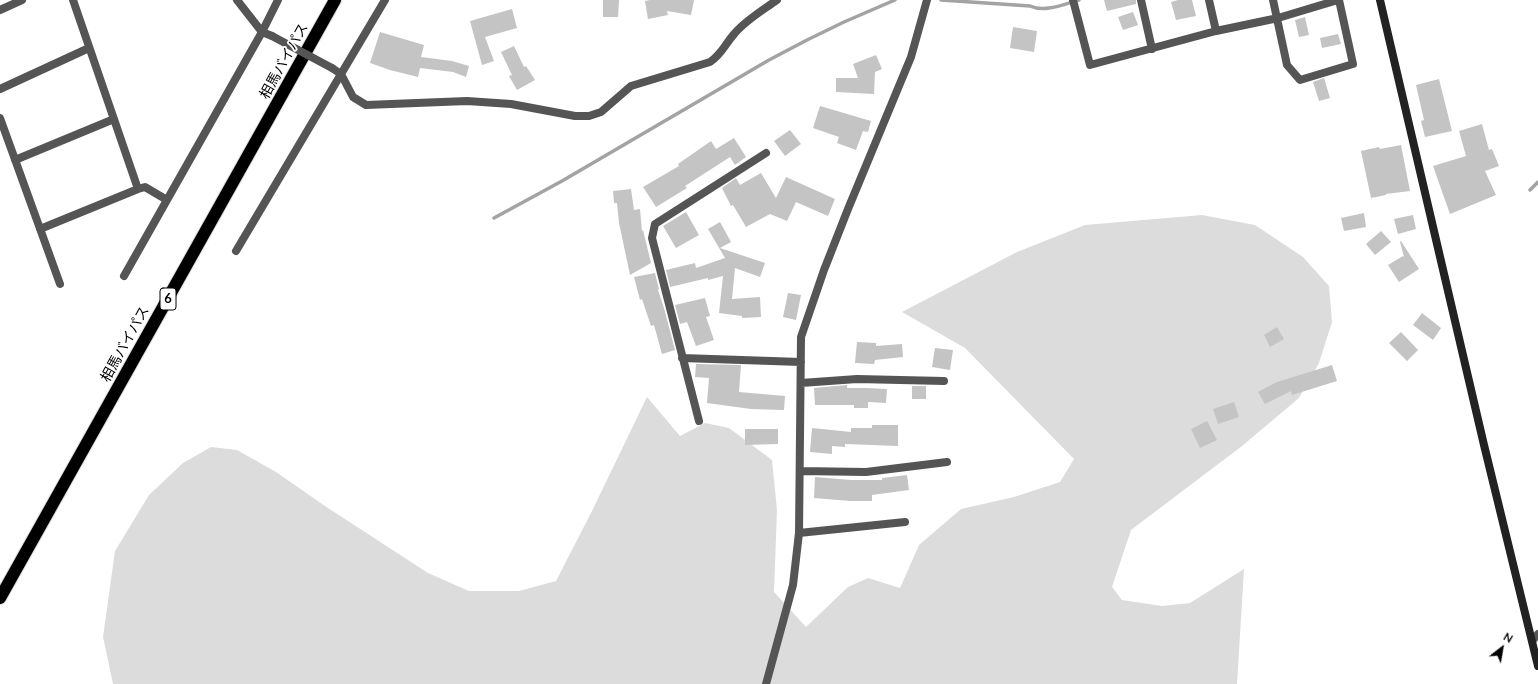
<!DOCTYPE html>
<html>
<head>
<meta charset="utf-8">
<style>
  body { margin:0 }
  #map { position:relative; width:1538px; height:684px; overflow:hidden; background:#fff; font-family:Lato,sans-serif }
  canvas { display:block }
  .north { position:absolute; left:1482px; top:628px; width:40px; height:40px; -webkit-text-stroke:3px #fff; paint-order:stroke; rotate:31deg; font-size:11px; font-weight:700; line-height:16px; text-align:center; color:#000 }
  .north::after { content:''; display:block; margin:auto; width:14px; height:18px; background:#000; clip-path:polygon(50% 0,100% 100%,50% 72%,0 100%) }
</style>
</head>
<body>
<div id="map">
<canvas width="1538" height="684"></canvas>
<div class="north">N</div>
</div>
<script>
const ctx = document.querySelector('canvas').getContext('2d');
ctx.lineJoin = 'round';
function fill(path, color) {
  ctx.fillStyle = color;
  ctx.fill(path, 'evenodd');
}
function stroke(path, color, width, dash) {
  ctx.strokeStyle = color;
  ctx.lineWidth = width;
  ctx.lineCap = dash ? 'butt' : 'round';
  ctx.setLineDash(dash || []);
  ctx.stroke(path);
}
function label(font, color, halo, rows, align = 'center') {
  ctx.font = font + ' Lato,"Noto Sans JP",sans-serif';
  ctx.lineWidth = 3.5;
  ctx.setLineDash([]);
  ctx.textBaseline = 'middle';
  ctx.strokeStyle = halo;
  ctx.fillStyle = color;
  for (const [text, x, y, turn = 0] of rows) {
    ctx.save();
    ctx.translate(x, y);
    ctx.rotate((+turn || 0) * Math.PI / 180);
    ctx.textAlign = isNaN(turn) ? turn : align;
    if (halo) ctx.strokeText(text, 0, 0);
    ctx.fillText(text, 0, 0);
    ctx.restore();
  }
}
const green = new Path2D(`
  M 1202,215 L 1255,225 L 1303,257 L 1329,286 L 1332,322 L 1319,363 L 1299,398 L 1242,446 L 1131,530 L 1112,587 L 1122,600 L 1162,606 L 1190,603 L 1244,569 L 1237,684 L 113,684 L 103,637 L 115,551 L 149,495 L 183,463 L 211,447 L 237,450 L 276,472 L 325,506 L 428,573 L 469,591 L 519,591 L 556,581 L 592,511 L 647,397 L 680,436 L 705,423 L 729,428 L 772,460 L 777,510 L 774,592 L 806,627 L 848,587 L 868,578 L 900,588 L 919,545 L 961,509 L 1014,497 L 1060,482 L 1074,459 L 965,348 L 902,312 L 1017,252 L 1085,225 Z`);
const stream = new Path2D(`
  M 941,0 L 1030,6 C 1045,13 1064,4 1079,0
  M 1530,190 L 1538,182
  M 494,218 L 562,181 L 769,60 L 807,40 L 844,22 L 895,0`);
const building = new Path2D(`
  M 603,0 L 619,0 L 618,17 L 603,17 Z
  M 650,0 L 694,0 L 691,15 L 667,11 L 668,15 L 648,19 L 645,1 Z
  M 1104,0 L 1136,0 L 1136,4 L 1107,11 Z
  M 1178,0 L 1192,0 L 1196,16 L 1176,20 L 1171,2 Z
  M 512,9 L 517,28 L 485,37 L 494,61 L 482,65 L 470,21 Z
  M 1133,12 L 1138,25 L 1123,30 L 1118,17 Z
  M 1305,17 L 1309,35 L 1299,37 L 1295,20 Z
  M 1013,27 L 1037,31 L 1034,52 L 1010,48 Z
  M 380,32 L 424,45 L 421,57 L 452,61 L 469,66 L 466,77 L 453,72 L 420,68 L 418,77 L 390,70 L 370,63 Z
  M 1338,34 L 1341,44 L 1322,48 L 1320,38 Z
  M 514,46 L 524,67 L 526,66 L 535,80 L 517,90 L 509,76 L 512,75 L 501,52 Z
  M 876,55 L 882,69 L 875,72 L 874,94 L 836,92 L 836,78 L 858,78 L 853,64 Z
  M 1324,78 L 1330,98 L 1319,101 L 1313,82 Z
  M 1439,79 L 1452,131 L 1425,137 L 1421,121 L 1424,120 L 1416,85 Z
  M 820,106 L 871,121 L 868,132 L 863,131 L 856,150 L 837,143 L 839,137 L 813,128 Z
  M 1482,124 L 1489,150 L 1492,149 L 1499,166 L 1485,171 L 1496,195 L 1450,214 L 1433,166 L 1466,156 L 1459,131 Z
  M 790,130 L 801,144 L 785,156 L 774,141 Z
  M 734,138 L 746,157 L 735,165 L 730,157 L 685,186 L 687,188 L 656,207 L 643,187 L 679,166 L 678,164 L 711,141 L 716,149 Z
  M 1401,145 L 1410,191 L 1386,194 L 1386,195 L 1371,198 L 1361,151 L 1379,147 L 1380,149 Z
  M 761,173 L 776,198 L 786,177 L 835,199 L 828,216 L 796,202 L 787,221 L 770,214 L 746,227 L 733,205 L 731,206 L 722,188 L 736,178 L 740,185 Z
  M 631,189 L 634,210 L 640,209 L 642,231 L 643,230 L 651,263 L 630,275 L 619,223 L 617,203 L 614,203 L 613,191 Z
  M 686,212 L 699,235 L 676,248 L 663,226 Z
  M 1364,213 L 1366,227 L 1344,231 L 1341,218 Z
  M 1413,215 L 1416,229 L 1398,234 L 1394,219 Z
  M 720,222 L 731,242 L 720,248 L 765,263 L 760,277 L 735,268 L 732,299 L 760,297 L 761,317 L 742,318 L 742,316 L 719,313 L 723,276 L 708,280 L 708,278 L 670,287 L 666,270 L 695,263 L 696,268 L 725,258 L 708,229 Z
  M 1381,231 L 1391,242 L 1375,255 L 1366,244 Z
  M 1401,241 L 1419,269 L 1399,282 L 1388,265 L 1403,256 L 1404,257 L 1400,242 Z
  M 655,273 L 659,289 L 658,290 L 664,308 L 675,350 L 662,354 L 654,325 L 651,326 L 642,299 L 640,300 L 634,277 Z
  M 788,293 L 801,295 L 796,320 L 783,317 Z
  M 705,298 L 710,316 L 706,317 L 714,340 L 696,346 L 687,322 L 680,324 L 675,305 Z
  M 1422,313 L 1441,328 L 1433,340 L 1413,325 Z
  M 1277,327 L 1284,339 L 1270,347 L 1264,335 Z
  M 1401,332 L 1418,350 L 1407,361 L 1389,343 Z
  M 857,342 L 876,343 L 876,346 L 902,344 L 903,357 L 875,360 L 874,364 L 855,363 Z
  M 935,348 L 953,350 L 950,370 L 932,367 Z
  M 696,364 L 741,365 L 739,392 L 785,396 L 784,410 L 751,409 L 707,403 L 709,378 L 695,377 Z
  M 1332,365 L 1337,381 L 1292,395 L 1291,391 L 1265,404 L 1258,392 L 1277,382 Z
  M 847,385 L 847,388 L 866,388 L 887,389 L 886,403 L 868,402 L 868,408 L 854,408 L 854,405 L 815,405 L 814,388 Z
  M 912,386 L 926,386 L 926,399 L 912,399 Z
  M 1234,402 L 1239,417 L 1218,424 L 1213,409 Z
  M 1207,421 L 1217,440 L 1200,448 L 1191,429 Z
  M 872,425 L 898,425 L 898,446 L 845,444 L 845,447 L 832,446 L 832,454 L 810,452 L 812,428 L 851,432 L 851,428 L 872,428 Z
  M 745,429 L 778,429 L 778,444 L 745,445 Z
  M 907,475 L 909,490 L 872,495 L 872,501 L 850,501 L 814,498 L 815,477 L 851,480 L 882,480 L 882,478 Z`);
const street = new Path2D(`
  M 237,0 L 262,32 L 272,36
  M 1073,0 L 1090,65 L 1216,31 L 1278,18 L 1338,0
  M 1141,0 L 1152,49
  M 1209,0 L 1216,31
  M 1273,0 L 1287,65 L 1300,80 L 1353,64 L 1339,0
  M 0,10 L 22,0
  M 332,68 L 341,74 L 353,97 L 366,105 L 467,101 L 511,104 L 575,116 L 589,116 L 601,112 L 631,86 L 710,62 C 722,54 725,44 735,33 C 746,20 763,10 777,0
  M 0,89 L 89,48
  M 0,118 L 60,284
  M 15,160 L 114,119
  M 138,189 L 145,187 L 167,200
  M 40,229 L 138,189 L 73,0
  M 236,251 L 385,0
  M 124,276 L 262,32 L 278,0
  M 682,358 L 801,362
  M 801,383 L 857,379 L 944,381
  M 699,421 L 652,238 L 655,224 L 766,153
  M 800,471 L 866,472 L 947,462
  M 799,533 L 905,522
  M 1533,640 L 1538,634
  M 766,684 L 793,585 L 799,533 L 801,337 L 824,270 L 848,209 L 911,57 L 927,0`);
const secondary = new Path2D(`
  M 1380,0 L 1484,445 L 1538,666`);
const highway = new Path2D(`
  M 0,598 L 335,0`);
const streetBridge = new Path2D(`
  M 272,36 L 332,68`);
const shields = [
  [168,299,16]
];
const shieldNames = [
  ["6",168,299]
];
const streetNames = [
  ["相馬バイパス",284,61,-61],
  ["相馬バイパス",125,344,-61]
];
fill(green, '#dcdcdc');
stroke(stream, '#a3a3a3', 3.5);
fill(building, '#c4c4c4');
stroke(highway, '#dbdbdb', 14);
stroke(street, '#555', 8);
stroke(secondary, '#222', 8);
stroke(highway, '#000', 12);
stroke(streetBridge, '#555', 8);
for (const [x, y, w] of shields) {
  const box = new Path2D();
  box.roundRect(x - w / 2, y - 11, w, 22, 3);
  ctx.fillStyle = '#fff';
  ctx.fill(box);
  stroke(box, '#000', 1);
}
label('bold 13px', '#000', null, shieldNames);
label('14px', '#000', '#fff', streetNames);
</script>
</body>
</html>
